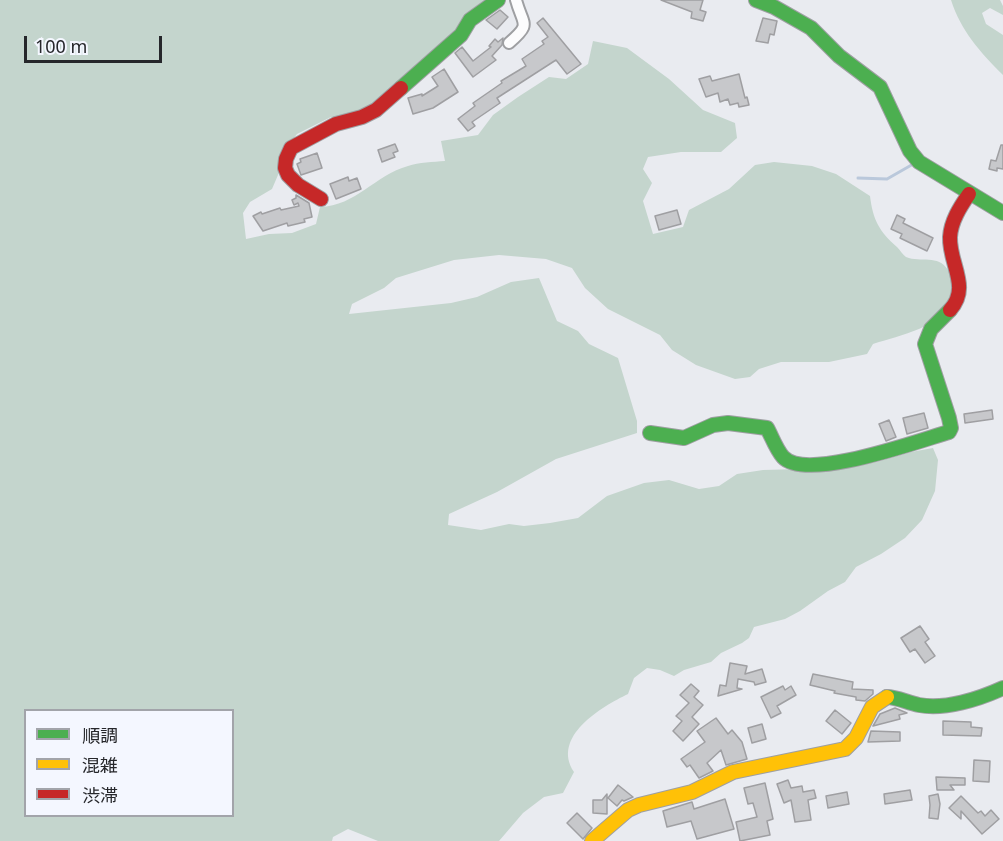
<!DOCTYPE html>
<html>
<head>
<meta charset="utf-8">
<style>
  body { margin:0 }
  #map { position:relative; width:1003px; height:841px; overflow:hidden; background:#e9ebf0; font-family:"Noto Sans","Noto Sans JP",sans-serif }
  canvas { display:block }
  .legend { position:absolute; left:24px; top:709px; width:210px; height:108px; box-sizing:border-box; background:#f4f7ff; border:2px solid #a2a4aa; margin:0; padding:8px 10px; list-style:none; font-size:18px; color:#26272b }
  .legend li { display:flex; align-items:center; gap:12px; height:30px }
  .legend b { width:30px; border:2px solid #a2a4aa }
  .scale { position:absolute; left:24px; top:36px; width:138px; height:27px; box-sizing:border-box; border:3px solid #26272b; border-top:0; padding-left:8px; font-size:18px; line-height:21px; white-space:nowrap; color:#26272b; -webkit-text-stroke:4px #f4f7ff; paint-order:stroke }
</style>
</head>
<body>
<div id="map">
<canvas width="1003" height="841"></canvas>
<ul class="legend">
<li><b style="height:8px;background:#4caf50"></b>順調</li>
<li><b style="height:8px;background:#ffc107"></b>混雑</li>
<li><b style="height:8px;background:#c62828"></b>渋滞</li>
</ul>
<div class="scale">100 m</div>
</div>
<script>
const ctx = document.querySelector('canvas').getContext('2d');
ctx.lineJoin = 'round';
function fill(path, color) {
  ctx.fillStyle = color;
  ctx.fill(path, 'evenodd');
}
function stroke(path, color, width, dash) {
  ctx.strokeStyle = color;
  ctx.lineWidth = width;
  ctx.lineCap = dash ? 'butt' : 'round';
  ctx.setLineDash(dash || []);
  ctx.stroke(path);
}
const forest = new Path2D(`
  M 0,0 L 490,0 L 419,67 L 352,121 L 331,117 L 297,134 L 284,150 L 278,175 L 272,189 L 250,202 L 243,213 L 246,239 L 269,234 L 292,233 L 316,224 L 320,207 C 356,206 375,175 408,166 C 419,162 433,162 445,161 L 441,141 L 478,135 L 493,115 L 518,97 L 549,77 L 566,79 L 588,64 L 593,41 L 627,48 L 669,79 L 703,110 L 735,123 L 737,138 L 721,152 L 681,152 L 648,157 L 643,169 L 652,183 L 643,201 L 653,234 L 683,227 L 689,210 L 729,189 L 755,165 L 774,162 L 812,166 L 836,174 L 870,196 C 873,220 879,231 897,247 C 900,250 903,255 906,257 C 921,263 938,254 948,270 C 953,277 954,288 952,296 C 944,328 900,335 873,344 L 867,354 L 829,362 L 781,362 L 759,369 L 750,377 L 735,379 L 696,365 L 672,350 L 660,335 L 608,309 L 585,288 L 572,268 L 546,259 L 499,255 L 454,260 L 396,278 L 384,288 L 352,304 L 349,314 L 451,303 L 477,297 L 511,282 L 539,278 L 557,321 L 578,331 L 589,344 L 618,358 L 637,421 L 637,433 L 556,459 L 497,492 L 449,514 L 448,525 L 481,530 L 509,524 L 524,526 L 550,523 L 578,518 L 607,496 L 644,483 L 669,480 L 699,489 L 719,486 L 737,474 L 763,470 L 837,468 L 876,462 L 911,452 L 933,448 L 938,460 L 935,491 L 922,520 L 905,538 L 881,554 L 856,567 L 845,582 L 828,591 L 800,611 L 785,619 L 754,627 L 749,638 L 742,643 L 721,653 L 711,662 L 684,670 L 674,676 L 660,670 L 647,668 L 634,678 L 628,694 C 601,707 551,737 574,772 L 563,793 L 544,797 L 523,813 L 499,841 L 378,841 L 348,829 L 333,837 L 332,841 L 0,841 ZM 26,710 L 232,710 L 232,816 L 26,816 Z
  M 951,0 L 1000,0 L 1003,6 L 1003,15 L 990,8 L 982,13 L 986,24 L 1003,35 L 1003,75 C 980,52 961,31 951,0 Z`);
const stream = new Path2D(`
  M 858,178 L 887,179 L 915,163`);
const building = new Path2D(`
  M 661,0 L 703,0 L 700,10 L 706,12 L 703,21 L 691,18 L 692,12 Z
  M 500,10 L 508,17 L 497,29 L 486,20 Z
  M 543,18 L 581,64 L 567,74 L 556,60 L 497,98 L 500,103 L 472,122 L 475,126 L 468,131 L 458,119 L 475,106 L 473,103 L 502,83 L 501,81 L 526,66 L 522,59 L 544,44 L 542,41 L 548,37 L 537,23 Z
  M 763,18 L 777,21 L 774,35 L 770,34 L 768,43 L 756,41 Z
  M 503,38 L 502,45 L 492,56 L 496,60 L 473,77 L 455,53 L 462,47 L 473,61 L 491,47 L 489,46 L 495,39 L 498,42 Z
  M 444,69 L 458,92 L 433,108 L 413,114 L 408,98 L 422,94 L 422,96 L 438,86 L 432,77 Z
  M 739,74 L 745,98 L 747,97 L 749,105 L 739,107 L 738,103 L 730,105 L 728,99 L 720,102 L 718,93 L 706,97 L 699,79 L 710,76 L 712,81 Z
  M 395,144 L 398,151 L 393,153 L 395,157 L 382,162 L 378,150 Z
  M 1001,145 L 1003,145 L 1003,169 L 997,168 L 997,171 L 989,169 L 991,160 L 996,161 Z
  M 317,153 L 322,168 L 301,175 L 297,164 L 301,162 L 300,159 Z
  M 348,177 L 349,181 L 357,178 L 361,189 L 336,199 L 330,184 Z
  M 296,195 L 309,203 L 312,217 L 304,219 L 305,222 L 288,226 L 287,223 L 263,231 L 253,216 L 261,212 L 262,214 L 280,208 L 281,210 L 299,206 L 298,203 L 294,205 L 292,200 L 296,198 Z
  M 677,210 L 681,224 L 659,230 L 655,216 Z
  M 897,215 L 905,219 L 903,223 L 933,238 L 927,251 L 900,238 L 902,234 L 891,229 Z
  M 992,410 L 993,419 L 965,423 L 964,414 Z
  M 924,413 L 928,428 L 907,434 L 903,418 Z
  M 889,420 L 896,437 L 886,441 L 879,424 Z
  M 920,626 L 929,639 L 925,642 L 935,656 L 925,663 L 915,649 L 910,652 L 901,638 Z
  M 730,663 L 747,666 L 745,674 L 762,669 L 766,682 L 755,685 L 754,682 L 738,679 L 737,688 L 742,689 L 718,696 L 720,685 L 726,686 Z
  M 813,674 L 853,682 L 852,689 L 873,690 L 873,694 L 865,701 L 856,700 L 856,697 L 834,693 L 835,691 L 810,685 Z
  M 691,684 L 699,691 L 694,697 L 703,705 L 692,717 L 699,724 L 683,741 L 673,731 L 682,721 L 676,716 L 689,703 L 680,695 Z
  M 783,686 L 785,690 L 791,686 L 796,695 L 777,706 L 781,713 L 771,718 L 761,697 Z
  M 895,708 L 907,713 L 899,715 L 900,719 L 873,726 L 880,714 Z
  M 835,710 L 851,723 L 842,734 L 826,721 Z
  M 716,718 L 728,734 L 732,730 L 742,742 L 747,759 L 726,765 L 721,750 L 707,763 L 713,771 L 699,778 L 690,765 L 687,767 L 681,759 L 705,742 L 697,731 Z
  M 943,721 L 971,722 L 971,727 L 982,728 L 981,736 L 943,735 Z
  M 762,724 L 766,739 L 752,743 L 748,728 Z
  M 871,731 L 900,732 L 900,741 L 868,742 Z
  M 974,760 L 990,761 L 989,782 L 973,781 Z
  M 936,777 L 965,778 L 965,785 L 950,785 L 954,790 L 937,790 Z
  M 788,780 L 791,788 L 802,786 L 803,792 L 814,790 L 816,798 L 808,800 L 811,820 L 795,822 L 791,800 L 784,803 L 777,784 Z
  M 765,783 L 773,819 L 767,821 L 770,835 L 740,841 L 736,822 L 757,817 L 753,803 L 748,804 L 744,788 Z
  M 618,785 L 633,797 L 624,801 L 622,800 L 617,806 L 608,798 Z
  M 910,790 L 912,800 L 885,804 L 884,794 Z
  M 847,792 L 849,804 L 828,808 L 826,796 Z
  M 607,794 L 607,814 L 593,813 L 593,800 L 602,800 Z
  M 938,794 L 940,804 L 938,819 L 929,818 L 930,805 L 929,796 Z
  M 961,796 L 978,813 L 981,811 L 985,816 L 991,810 L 999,819 L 982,834 L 961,811 L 961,819 L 949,808 Z
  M 725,799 L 734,829 L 697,839 L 691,821 L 667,827 L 663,811 L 692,802 L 694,809 Z
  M 577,813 L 592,828 L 583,839 L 567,823 Z`);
const street = new Path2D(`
  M 509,43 C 532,23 523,26 516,0`);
const fast = new Path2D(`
  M 756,0 L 774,7 L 811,28 L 839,56 L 880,87 L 910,151 L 919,162 L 1003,213
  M 401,88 L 461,35 L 470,20 L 498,0
  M 650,433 L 684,438 L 713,425 L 728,423 L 767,428 C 772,437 776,449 783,457 C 806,482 918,441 949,432 L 951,428 L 949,418 L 925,344 L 931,329 L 950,310
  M 887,697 C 897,697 908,703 919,705 C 945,710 979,699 1003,688`);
const slow = new Path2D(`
  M 592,841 L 628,810 L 639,805 L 692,792 L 733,772 L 845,749 L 856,738 L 872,707 L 887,697`);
const jam = new Path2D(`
  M 321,199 L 298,185 L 288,175 L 285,168 L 286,159 L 291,148 L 336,124 L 362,117 L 376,110 L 401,88
  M 950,310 C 971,287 949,264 950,237 C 951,221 960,207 969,194`);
fill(forest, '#c4d5cd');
stroke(stream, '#bac8db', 3);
fill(building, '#c7c8cb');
stroke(building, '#9f9fa2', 1.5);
stroke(street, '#9e9fa2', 14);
stroke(fast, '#9e9fa2', 16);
stroke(slow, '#9e9fa2', 16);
stroke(jam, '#9e9fa2', 16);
stroke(street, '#fcfcfd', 10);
stroke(fast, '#4caf50', 14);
stroke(slow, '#ffc107', 14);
stroke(jam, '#c62828', 14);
</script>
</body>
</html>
